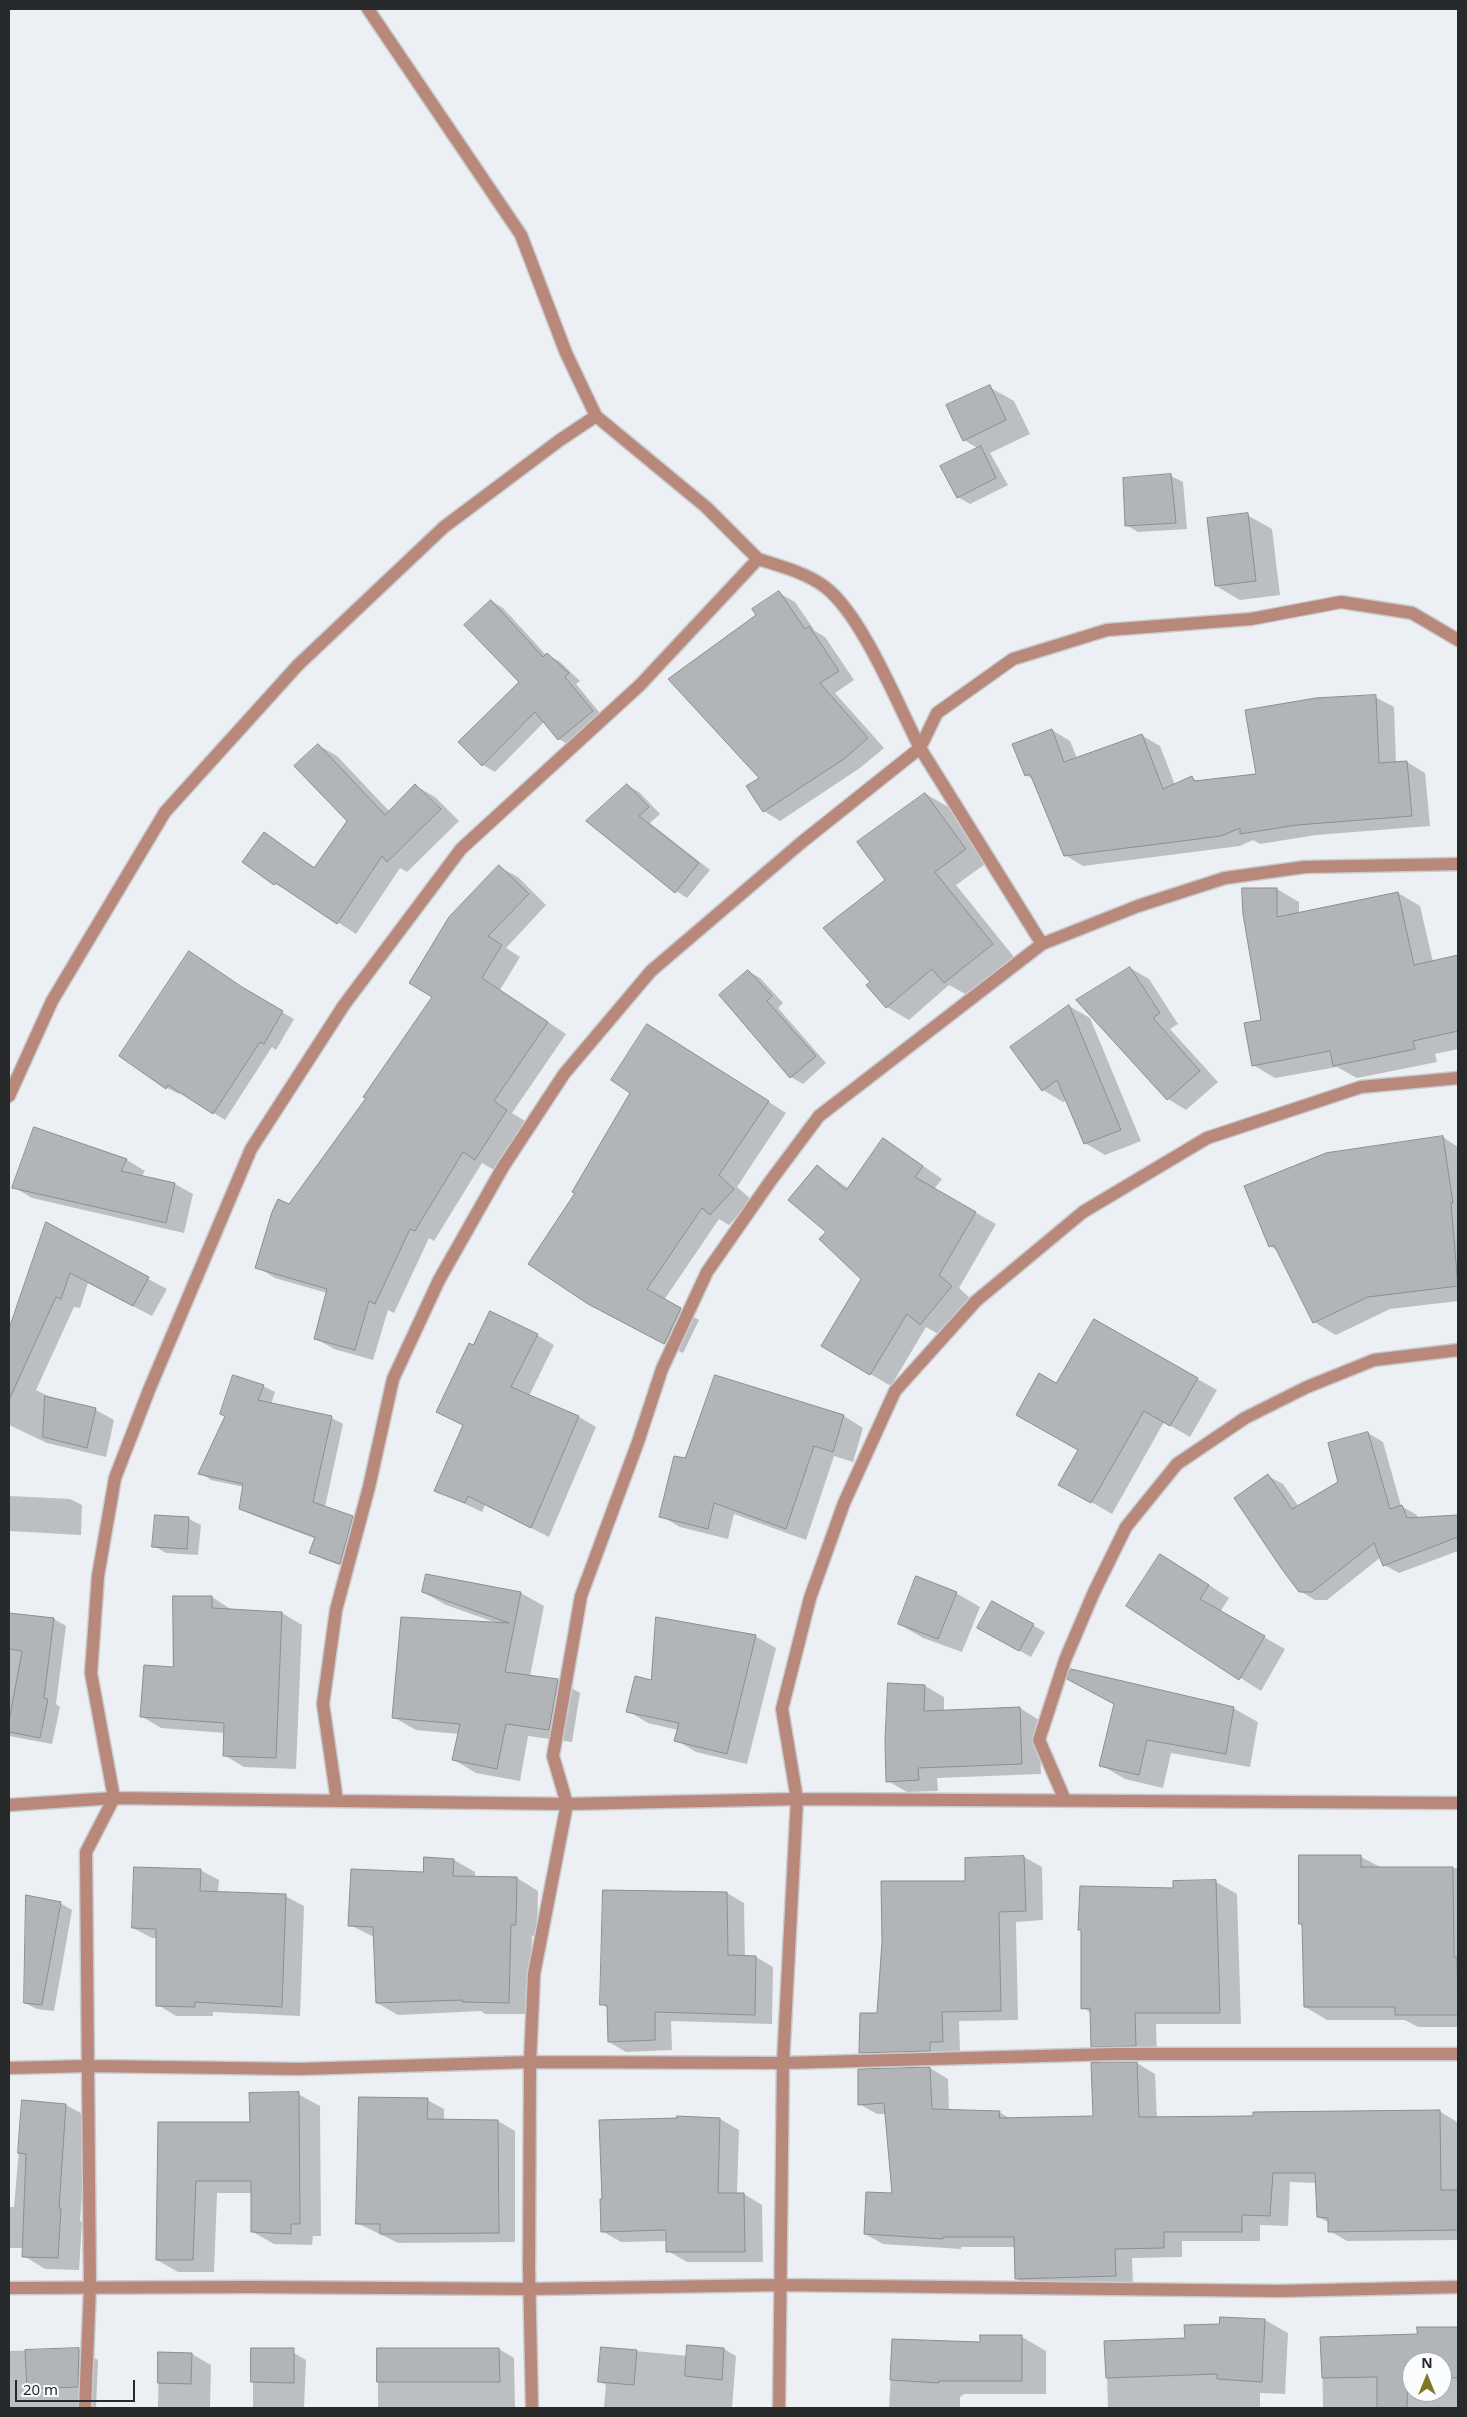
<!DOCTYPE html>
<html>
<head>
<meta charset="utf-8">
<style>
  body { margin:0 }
  #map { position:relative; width:1467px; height:2417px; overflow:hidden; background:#eceff3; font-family:"Noto Sans",sans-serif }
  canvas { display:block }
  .frame { position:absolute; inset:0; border:10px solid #28292a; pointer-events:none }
  .north { position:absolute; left:1402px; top:2352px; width:50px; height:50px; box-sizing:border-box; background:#fbfcfe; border:1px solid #a7a8a9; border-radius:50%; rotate:0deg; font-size:14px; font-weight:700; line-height:20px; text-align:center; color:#28292a }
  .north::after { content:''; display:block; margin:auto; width:18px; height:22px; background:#797a22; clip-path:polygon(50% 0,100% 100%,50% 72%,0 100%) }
  .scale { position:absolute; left:15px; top:2380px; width:120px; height:22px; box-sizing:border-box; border:2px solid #28292a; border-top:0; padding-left:6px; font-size:15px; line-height:18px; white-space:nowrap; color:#28292a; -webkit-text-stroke:4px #fbfcfe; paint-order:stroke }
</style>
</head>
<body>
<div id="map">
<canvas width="1467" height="2417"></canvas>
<div class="frame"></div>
<div class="north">N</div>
<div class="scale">20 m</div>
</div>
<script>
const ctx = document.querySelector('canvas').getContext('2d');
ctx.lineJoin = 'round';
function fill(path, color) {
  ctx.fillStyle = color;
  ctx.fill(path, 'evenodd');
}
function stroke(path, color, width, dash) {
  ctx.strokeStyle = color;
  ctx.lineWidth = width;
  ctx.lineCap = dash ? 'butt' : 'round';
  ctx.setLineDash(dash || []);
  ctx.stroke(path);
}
const shadow = new Path2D(`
  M 989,387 L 1014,401 L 1030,434 L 990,453 L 1008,485 L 970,504 L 958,497 L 979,449 L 964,440 Z
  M 1171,476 L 1183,482 L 1187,529 L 1138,532 L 1126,525 Z
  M 1247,515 L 1272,529 L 1280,595 L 1240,600 L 1216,586 Z
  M 779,593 L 795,602 L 815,631 L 825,637 L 854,680 L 835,693 L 884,748 L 860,768 L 780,821 L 764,811 L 761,778 L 758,616 Z
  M 491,601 L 503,608 L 546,655 L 559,661 L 580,681 L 576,684 L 604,718 L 571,746 L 559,739 L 545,721 L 495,772 L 483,765 L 460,742 L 520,682 Z
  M 1375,697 L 1394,707 L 1396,763 L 1407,762 L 1425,773 L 1430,826 L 1316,835 L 1260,844 L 1253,840 L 1240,846 L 1083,866 L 1065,855 L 1034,780 L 1026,775 L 1052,730 L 1070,741 L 1077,758 L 1141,735 L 1160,746 L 1175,785 L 1192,778 L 1198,781 L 1257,775 Z
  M 318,745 L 337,756 L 390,812 L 416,786 L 435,797 L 459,821 L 407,872 L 400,868 L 356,934 L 295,894 L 275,884 L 264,834 L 316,868 L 348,821 Z
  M 627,785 L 639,792 L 660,814 L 650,823 L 710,870 L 687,898 L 676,891 L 588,821 Z
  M 926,794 L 948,807 L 988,862 L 956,885 L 1014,957 L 967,995 L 949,985 L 909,1020 L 887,1007 L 871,982 L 886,880 Z
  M 499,867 L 518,877 L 546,905 L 506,948 L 520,957 L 500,990 L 566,1034 L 512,1113 L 525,1121 L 494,1170 L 482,1163 L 434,1241 L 429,1238 L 394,1313 L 388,1310 L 373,1360 L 334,1349 L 315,1338 L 327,1293 L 275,1278 L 257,1267 L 290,1206 L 367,1098 L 434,997 Z
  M 1277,889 L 1299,902 L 1299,914 L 1398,893 L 1420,906 L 1433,962 L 1458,958 L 1458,1049 L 1435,1054 L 1437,1062 L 1357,1078 L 1337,1067 L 1275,1078 L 1253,1065 L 1262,1021 Z
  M 190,953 L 254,996 L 294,1019 L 276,1050 L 272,1047 L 225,1120 L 180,1092 L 179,1094 L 167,1088 L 121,1056 Z
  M 1130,968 L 1149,979 L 1178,1024 L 1170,1029 L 1218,1082 L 1186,1110 L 1168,1099 Z
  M 748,971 L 760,978 L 783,1003 L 778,1008 L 826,1063 L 803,1084 L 791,1077 L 720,995 Z
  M 1069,1006 L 1090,1018 L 1141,1141 L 1105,1155 L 1085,1143 L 1067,1100 L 1063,1102 L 1043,1090 Z
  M 666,1036 L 786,1113 L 737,1187 L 752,1200 L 729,1225 L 719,1219 L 664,1300 L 699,1320 L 683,1353 L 607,1314 L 576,1193 Z
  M 35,1128 L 127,1160 L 145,1171 L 141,1177 L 175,1184 L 193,1194 L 184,1233 L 32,1198 L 14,1187 Z
  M 1443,1137 L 1458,1147 L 1458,1301 L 1390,1309 L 1336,1335 L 1314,1322 L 1278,1251 L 1270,1246 Z
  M 884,1139 L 942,1179 L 934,1189 L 996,1224 L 959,1288 L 971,1299 L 940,1335 L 926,1327 L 891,1386 L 822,1346 L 863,1279 L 827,1232 L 818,1167 L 848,1188 Z
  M 46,1224 L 167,1289 L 152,1316 L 88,1283 L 80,1308 L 74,1307 L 36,1390 L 58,1401 L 96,1410 L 114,1420 L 106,1457 L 47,1443 L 9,1425 L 9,1333 Z
  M 1094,1320 L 1217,1390 L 1190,1437 L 1164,1422 L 1112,1514 L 1060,1484 L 1080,1450 L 1057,1384 Z
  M 537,1335 L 554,1345 L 529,1396 L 579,1417 L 596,1427 L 549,1537 L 485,1505 L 482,1512 L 436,1490 L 464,1426 L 438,1412 L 473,1347 Z
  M 263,1386 L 275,1392 L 271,1404 L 332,1418 L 343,1424 L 325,1507 L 352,1517 L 364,1524 L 352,1570 L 323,1559 L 311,1553 L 316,1539 L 253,1515 L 241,1508 L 244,1487 L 211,1480 L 200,1473 Z
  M 844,1416 L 863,1428 L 853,1462 L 834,1456 L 806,1540 L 734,1514 L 728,1539 L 680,1527 L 661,1516 Z
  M 1368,1433 L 1383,1442 L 1401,1506 L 1417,1515 L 1418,1519 L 1458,1517 L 1458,1551 L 1399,1573 L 1384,1565 L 1381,1557 L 1327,1600 L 1315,1600 L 1300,1591 L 1268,1476 L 1283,1484 L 1299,1507 L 1339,1483 Z
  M 9,1496 L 70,1499 L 82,1505 L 81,1535 L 9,1531 Z
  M 156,1516 L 189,1519 L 201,1525 L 198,1555 L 166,1553 L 154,1546 Z
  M 1181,1567 L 1229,1598 L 1220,1612 L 1285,1649 L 1261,1691 L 1128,1606 Z
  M 427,1575 L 521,1593 L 544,1606 L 530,1676 L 558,1680 L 580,1693 L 572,1742 L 528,1736 L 520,1781 L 476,1773 L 454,1760 L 459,1734 L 416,1730 L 393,1717 L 497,1623 L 446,1605 L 423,1592 Z
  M 956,1593 L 980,1607 L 962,1652 L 923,1638 L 899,1624 Z
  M 212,1597 L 232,1610 L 282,1613 L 302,1625 L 296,1769 L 244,1767 L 224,1755 L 225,1733 L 161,1728 L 141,1716 L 174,1668 Z
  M 993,1603 L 1045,1632 L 1031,1657 L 979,1628 Z
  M 9,1614 L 54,1619 L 66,1626 L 56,1704 L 60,1707 L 52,1744 L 9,1736 Z
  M 755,1636 L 776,1648 L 747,1764 L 696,1752 L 676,1740 L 678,1730 L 648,1723 L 628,1711 L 653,1681 Z
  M 889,1684 L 925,1686 L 944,1697 L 944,1711 L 1020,1708 L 1039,1720 L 1041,1774 L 937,1778 L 938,1791 L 907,1792 L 888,1781 Z
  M 1115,1704 L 1233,1708 L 1258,1722 L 1250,1767 L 1171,1753 L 1163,1788 L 1125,1779 L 1101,1765 Z
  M 1300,1856 L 1361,1857 L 1382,1868 L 1458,1868 L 1458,2027 L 1418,2027 L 1405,2020 L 1327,2020 L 1305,2007 L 1303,1925 L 1300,1924 Z
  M 1024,1857 L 1042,1867 L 1043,1920 L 1016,1922 L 1018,2020 L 959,2021 L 960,2051 L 947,2051 L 947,2060 L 877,2062 L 860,2052 L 878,2014 L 967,1882 L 966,1859 Z
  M 425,1858 L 454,1860 L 475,1872 L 475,1877 L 517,1878 L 538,1891 L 537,1936 L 532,1936 L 530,2014 L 485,2014 L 481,2011 L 398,2015 L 377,2003 L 374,1937 L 350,1925 L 424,1873 Z
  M 200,1870 L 219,1880 L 218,1893 L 285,1896 L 304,1906 L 300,2016 L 213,2012 L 213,2016 L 176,2016 L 158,2005 L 158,1938 L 152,1938 L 133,1928 Z
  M 1216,1882 L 1237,1894 L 1241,2024 L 1156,2024 L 1157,2058 L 1114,2058 L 1092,2046 L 1092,2013 L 1082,2008 L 1082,1931 L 1080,1930 L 1174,1889 Z
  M 727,1893 L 744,1903 L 745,1957 L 756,1957 L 773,1967 L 772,2024 L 671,2021 L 672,2050 L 626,2052 L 609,2042 L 608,2008 L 601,2004 Z
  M 60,1903 L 72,1910 L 54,2011 L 37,2009 L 25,2003 Z
  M 1137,2063 L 1155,2074 L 1157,2118 L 1439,2111 L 1457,2122 L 1458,2240 L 1347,2241 L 1330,2231 L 1330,2223 L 1318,2217 L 1317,2183 L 1290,2182 L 1288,2226 L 1260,2225 L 1260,2241 L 1182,2241 L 1182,2257 L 1132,2258 L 1133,2286 L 1034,2289 L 1017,2279 L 1016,2247 L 961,2247 L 961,2249 L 883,2244 L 865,2234 L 893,2195 L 887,2114 L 877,2114 L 859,2104 L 860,2070 L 930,2068 L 948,2079 L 949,2111 L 999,2112 L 1011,2119 L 1094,2117 Z
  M 298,2094 L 320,2106 L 321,2236 L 313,2236 L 312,2245 L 274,2244 L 253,2232 L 253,2193 L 217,2193 L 214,2272 L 178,2272 L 157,2260 L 159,2123 L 251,2123 Z
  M 427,2100 L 444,2109 L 444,2120 L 498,2121 L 515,2131 L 515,2242 L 398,2243 L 357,2223 Z
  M 23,2102 L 66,2105 L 88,2117 L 80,2221 L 82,2222 L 79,2270 L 45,2269 L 24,2256 L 24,2248 L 9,2248 L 9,2207 L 14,2207 Z
  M 678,2117 L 720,2119 L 739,2130 L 737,2194 L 744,2194 L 762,2205 L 763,2262 L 687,2262 L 668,2251 L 668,2241 L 621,2242 L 602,2231 Z
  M 1265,2320 L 1288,2333 L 1285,2394 L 1260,2393 L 1260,2408 L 1108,2408 L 1106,2342 L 1186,2340 L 1220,2325 Z
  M 1419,2328 L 1458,2329 L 1458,2408 L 1323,2408 L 1322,2338 L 1418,2335 ZM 1412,2362 L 1442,2362 L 1442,2392 L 1412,2392 Z
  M 981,2337 L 1022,2337 L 1046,2351 L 1046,2394 L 964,2394 L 960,2397 L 960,2408 L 889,2408 L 893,2340 L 981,2344 Z
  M 688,2346 L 724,2349 L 736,2356 L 732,2408 L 604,2408 L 606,2385 L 599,2381 L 603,2348 L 688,2356 Z
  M 79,2349 L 98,2360 L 96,2408 L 9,2408 L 9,2351 Z
  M 253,2349 L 287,2349 L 306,2360 L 304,2408 L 253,2408 Z
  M 378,2349 L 499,2349 L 514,2358 L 515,2408 L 378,2408 Z
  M 159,2353 L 192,2354 L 211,2365 L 210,2408 L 158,2408 Z`);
const building = new Path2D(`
  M 990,385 L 1006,420 L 963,441 L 946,405 Z
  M 981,446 L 996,478 L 957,498 L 940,466 Z
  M 1171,474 L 1176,523 L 1125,526 L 1123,478 Z
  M 1248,513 L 1256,581 L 1215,586 L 1207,518 Z
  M 779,591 L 805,629 L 809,626 L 839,671 L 820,683 L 868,738 L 844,759 L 763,812 L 746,786 L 759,778 L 668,679 L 756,615 L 752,609 Z
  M 491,600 L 543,657 L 547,653 L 569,673 L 565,677 L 593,711 L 558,740 L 535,712 L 482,766 L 458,742 L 519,682 L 464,625 Z
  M 1376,695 L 1379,763 L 1407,761 L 1412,816 L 1297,825 L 1240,834 L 1240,828 L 1221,836 L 1064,856 L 1030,774 L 1025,776 L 1012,744 L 1052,729 L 1064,762 L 1142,734 L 1163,789 L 1192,776 L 1194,781 L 1256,774 L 1245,710 L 1316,698 Z
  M 318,744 L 385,815 L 415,784 L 441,809 L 387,862 L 382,856 L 337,924 L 276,883 L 274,885 L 242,862 L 264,832 L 314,868 L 347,821 L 294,766 Z
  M 627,784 L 649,807 L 639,816 L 699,863 L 675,893 L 586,821 Z
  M 925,793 L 966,849 L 935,872 L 993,944 L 944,983 L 932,969 L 886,1008 L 866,985 L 870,982 L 823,928 L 885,880 L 857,842 Z
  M 499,865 L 529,894 L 488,936 L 502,945 L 482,978 L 548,1022 L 494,1101 L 507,1110 L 475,1160 L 463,1152 L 415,1231 L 410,1229 L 375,1304 L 369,1301 L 355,1350 L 314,1339 L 327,1289 L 255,1268 L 272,1212 L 278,1199 L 289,1204 L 366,1098 L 363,1097 L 432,997 L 409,983 L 449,917 Z
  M 1242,888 L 1277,888 L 1277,917 L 1398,892 L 1414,965 L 1458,955 L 1458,1031 L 1413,1041 L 1415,1049 L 1333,1066 L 1330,1051 L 1252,1066 L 1244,1023 L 1261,1020 L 1243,914 Z
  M 189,951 L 242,987 L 283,1011 L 264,1044 L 260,1042 L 213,1114 L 168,1085 L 166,1089 L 119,1056 Z
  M 1130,967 L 1160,1013 L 1153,1018 L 1200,1071 L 1167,1100 L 1076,1000 Z
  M 748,970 L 772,996 L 767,1001 L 816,1056 L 790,1078 L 719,995 Z
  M 1069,1005 L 1121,1130 L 1084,1144 L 1057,1080 L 1042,1091 L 1010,1047 Z
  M 647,1024 L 769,1101 L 719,1175 L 734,1189 L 710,1215 L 702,1208 L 647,1289 L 681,1308 L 664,1344 L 588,1304 L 528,1264 L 575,1193 L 572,1192 L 630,1093 L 611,1080 Z
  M 34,1127 L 127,1159 L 121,1171 L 175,1183 L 166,1223 L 12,1188 Z
  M 1443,1136 L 1453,1203 L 1451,1203 L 1458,1286 L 1368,1297 L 1313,1323 L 1274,1245 L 1269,1247 L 1244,1186 L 1326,1153 Z
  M 883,1138 L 923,1166 L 915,1177 L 976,1212 L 939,1275 L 952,1286 L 920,1325 L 907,1314 L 870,1375 L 821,1346 L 861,1279 L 819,1239 L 826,1232 L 788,1200 L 817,1165 L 846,1190 Z
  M 46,1222 L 149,1277 L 133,1306 L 70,1273 L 61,1299 L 56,1297 L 9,1400 L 9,1329 Z
  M 490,1311 L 538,1334 L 511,1387 L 579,1416 L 531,1528 L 468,1496 L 465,1503 L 434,1491 L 463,1425 L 436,1412 L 469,1343 L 473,1345 Z
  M 1094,1319 L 1198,1378 L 1170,1426 L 1144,1411 L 1091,1503 L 1058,1485 L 1078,1450 L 1016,1415 L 1039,1373 L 1056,1383 Z
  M 233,1375 L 264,1385 L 258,1400 L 332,1416 L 313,1502 L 353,1516 L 340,1564 L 309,1553 L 315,1537 L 239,1509 L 243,1484 L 198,1474 L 225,1416 L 220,1414 Z
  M 715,1375 L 844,1415 L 833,1452 L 814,1446 L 786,1529 L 714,1503 L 708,1529 L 659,1517 L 674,1456 L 685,1458 Z
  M 45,1396 L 96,1408 L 87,1448 L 43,1437 Z
  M 1368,1432 L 1390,1509 L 1402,1505 L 1407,1518 L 1458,1515 L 1458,1537 L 1383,1566 L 1374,1543 L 1312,1592 L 1299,1592 L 1281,1568 L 1234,1498 L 1268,1474 L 1292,1509 L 1338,1482 L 1328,1443 Z
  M 155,1515 L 189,1517 L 187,1549 L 152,1547 Z
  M 1160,1554 L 1209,1585 L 1200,1599 L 1265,1636 L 1239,1680 L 1126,1606 Z
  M 426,1574 L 521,1592 L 505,1672 L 558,1679 L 549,1730 L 506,1724 L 497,1769 L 452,1760 L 460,1724 L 392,1718 L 401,1617 L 509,1623 L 422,1592 Z
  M 916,1576 L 957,1592 L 938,1639 L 898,1624 Z
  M 173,1596 L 212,1596 L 212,1608 L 282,1612 L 276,1758 L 223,1756 L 224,1723 L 140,1717 L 144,1665 L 173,1667 Z
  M 992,1601 L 1034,1624 L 1019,1651 L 977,1628 Z
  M 9,1613 L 54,1618 L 44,1698 L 48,1699 L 40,1738 L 9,1732 L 9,1721 L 22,1651 L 9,1649 Z
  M 656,1617 L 756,1635 L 727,1754 L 674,1741 L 679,1723 L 626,1712 L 635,1676 L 651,1680 Z
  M 1071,1669 L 1234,1707 L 1226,1754 L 1147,1740 L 1139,1775 L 1099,1766 L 1114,1704 L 1067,1679 Z
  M 888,1683 L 925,1685 L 924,1711 L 1020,1707 L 1022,1764 L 918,1768 L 919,1780 L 886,1782 L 885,1741 Z
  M 1299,1855 L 1361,1855 L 1361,1867 L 1453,1867 L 1454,1957 L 1457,1957 L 1458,2015 L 1395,2015 L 1395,2007 L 1304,2007 L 1302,1924 L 1299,1924 Z
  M 1024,1856 L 1026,1911 L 999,1912 L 1001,2011 L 942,2012 L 943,2042 L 930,2042 L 930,2051 L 859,2053 L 860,2013 L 877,2013 L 882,1942 L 881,1881 L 965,1881 L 965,1858 Z
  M 424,1857 L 454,1859 L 453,1876 L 517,1877 L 516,1925 L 511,1925 L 509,2003 L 462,2002 L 462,2000 L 376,2003 L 373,1927 L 348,1926 L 351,1869 L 423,1872 Z
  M 134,1867 L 201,1869 L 200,1891 L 286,1894 L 282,2007 L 195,2002 L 195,2007 L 156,2006 L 156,1929 L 132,1928 Z
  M 1216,1880 L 1220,2013 L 1135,2013 L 1136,2046 L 1091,2047 L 1090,2008 L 1081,2009 L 1081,1930 L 1078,1930 L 1080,1886 L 1173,1888 L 1173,1881 Z
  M 603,1890 L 727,1892 L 728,1955 L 756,1956 L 755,2015 L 655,2012 L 655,2040 L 608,2042 L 607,2005 L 600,2005 Z
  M 26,1895 L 61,1902 L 42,2005 L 24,2003 Z
  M 1115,2062 L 1137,2062 L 1139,2117 L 1253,2116 L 1253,2112 L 1440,2110 L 1441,2190 L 1458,2190 L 1458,2230 L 1328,2232 L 1328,2218 L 1317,2217 L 1315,2173 L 1273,2173 L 1270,2216 L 1242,2215 L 1242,2232 L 1164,2232 L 1164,2248 L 1115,2249 L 1116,2276 L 1015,2279 L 1014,2237 L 943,2237 L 943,2239 L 864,2234 L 866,2192 L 892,2193 L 884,2103 L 858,2105 L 858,2069 L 930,2067 L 932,2109 L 1000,2111 L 999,2118 L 1093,2116 L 1091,2063 Z
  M 299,2092 L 300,2224 L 291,2224 L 291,2234 L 251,2232 L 251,2181 L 196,2181 L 193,2260 L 156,2260 L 158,2122 L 250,2122 L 249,2093 Z
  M 359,2097 L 428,2098 L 427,2119 L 498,2120 L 499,2233 L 380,2234 L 380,2224 L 356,2224 Z
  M 22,2100 L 66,2104 L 59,2208 L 61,2208 L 58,2258 L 22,2257 L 26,2154 L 18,2153 Z
  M 677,2116 L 720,2118 L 718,2193 L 744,2193 L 745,2252 L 666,2252 L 666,2230 L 601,2232 L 600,2199 L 602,2199 L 599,2120 L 677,2118 Z
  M 1220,2317 L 1265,2319 L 1262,2382 L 1217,2379 L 1217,2374 L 1106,2378 L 1104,2341 L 1185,2338 L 1184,2325 L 1219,2324 Z
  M 1417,2327 L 1458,2327 L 1458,2378 L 1442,2377 L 1442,2362 L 1412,2362 L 1412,2376 L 1408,2376 L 1407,2408 L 1377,2408 L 1377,2377 L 1322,2378 L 1320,2337 L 1417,2334 Z
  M 980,2335 L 1022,2335 L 1022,2381 L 939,2381 L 939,2383 L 890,2380 L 892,2339 L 980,2342 Z
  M 687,2345 L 724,2348 L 722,2380 L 685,2376 Z
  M 601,2347 L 637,2350 L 634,2385 L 598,2382 Z
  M 79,2348 L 78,2387 L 27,2389 L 25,2350 Z
  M 251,2348 L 294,2348 L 294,2383 L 251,2382 Z
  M 377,2348 L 499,2348 L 500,2382 L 377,2382 Z
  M 158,2352 L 192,2353 L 191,2384 L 158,2383 Z`);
const minor = new Path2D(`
  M 596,416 L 706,507 L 758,559
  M 920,748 L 937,713 L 1013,659 L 1107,630 L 1251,619 L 1341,602 L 1412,613 L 1458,640
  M 9,1096 L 52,1001 L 165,812 L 298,665 L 444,527 L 560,440 L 596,416 L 566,353 L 521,235 L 368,9
  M 1065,1800 L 1039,1740 L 1065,1660 L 1094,1592 L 1126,1527 L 1177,1464 L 1245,1418 L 1307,1387 L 1374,1360 L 1458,1350
  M 337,1801 L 323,1704 L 336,1610 L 369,1487 L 393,1379 L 439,1280 L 503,1167 L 564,1074 L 651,971 L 802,842 L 920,748 L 1042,944
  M 9,1805 L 114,1798 L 567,1804 L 797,1799 L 1458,1803
  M 9,2068 L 89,2066 L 299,2069 L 530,2062 L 783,2063 L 1115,2054 L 1458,2054
  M 9,2288 L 251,2287 L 530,2289 L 780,2285 L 1279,2291 L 1458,2287
  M 85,2408 L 90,2287 L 86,1852 L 114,1798 L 91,1673 L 98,1576 L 115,1478 L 149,1390 L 251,1149 L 344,1005 L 461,849 L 640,685 L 758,559 C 780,566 807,573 825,587 C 862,615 898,705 920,748
  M 532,2408 L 529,2269 L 530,2062 L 534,1974 L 567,1804 L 553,1756 L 581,1596 L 638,1442 L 662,1369 L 707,1272 L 769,1183 L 819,1116 L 1042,944 L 1138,906 L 1225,878 L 1305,867 L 1458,864
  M 779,2408 L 783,2063 L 797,1799 L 782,1709 L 810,1598 L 844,1503 L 895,1391 L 976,1301 L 1083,1212 L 1207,1138 L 1361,1087 L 1458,1078`);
fill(shadow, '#0003');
fill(building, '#b2b5b8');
stroke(building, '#8b8e91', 1);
stroke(minor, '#c9cbcf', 15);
stroke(minor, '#b8887a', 12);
</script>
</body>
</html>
